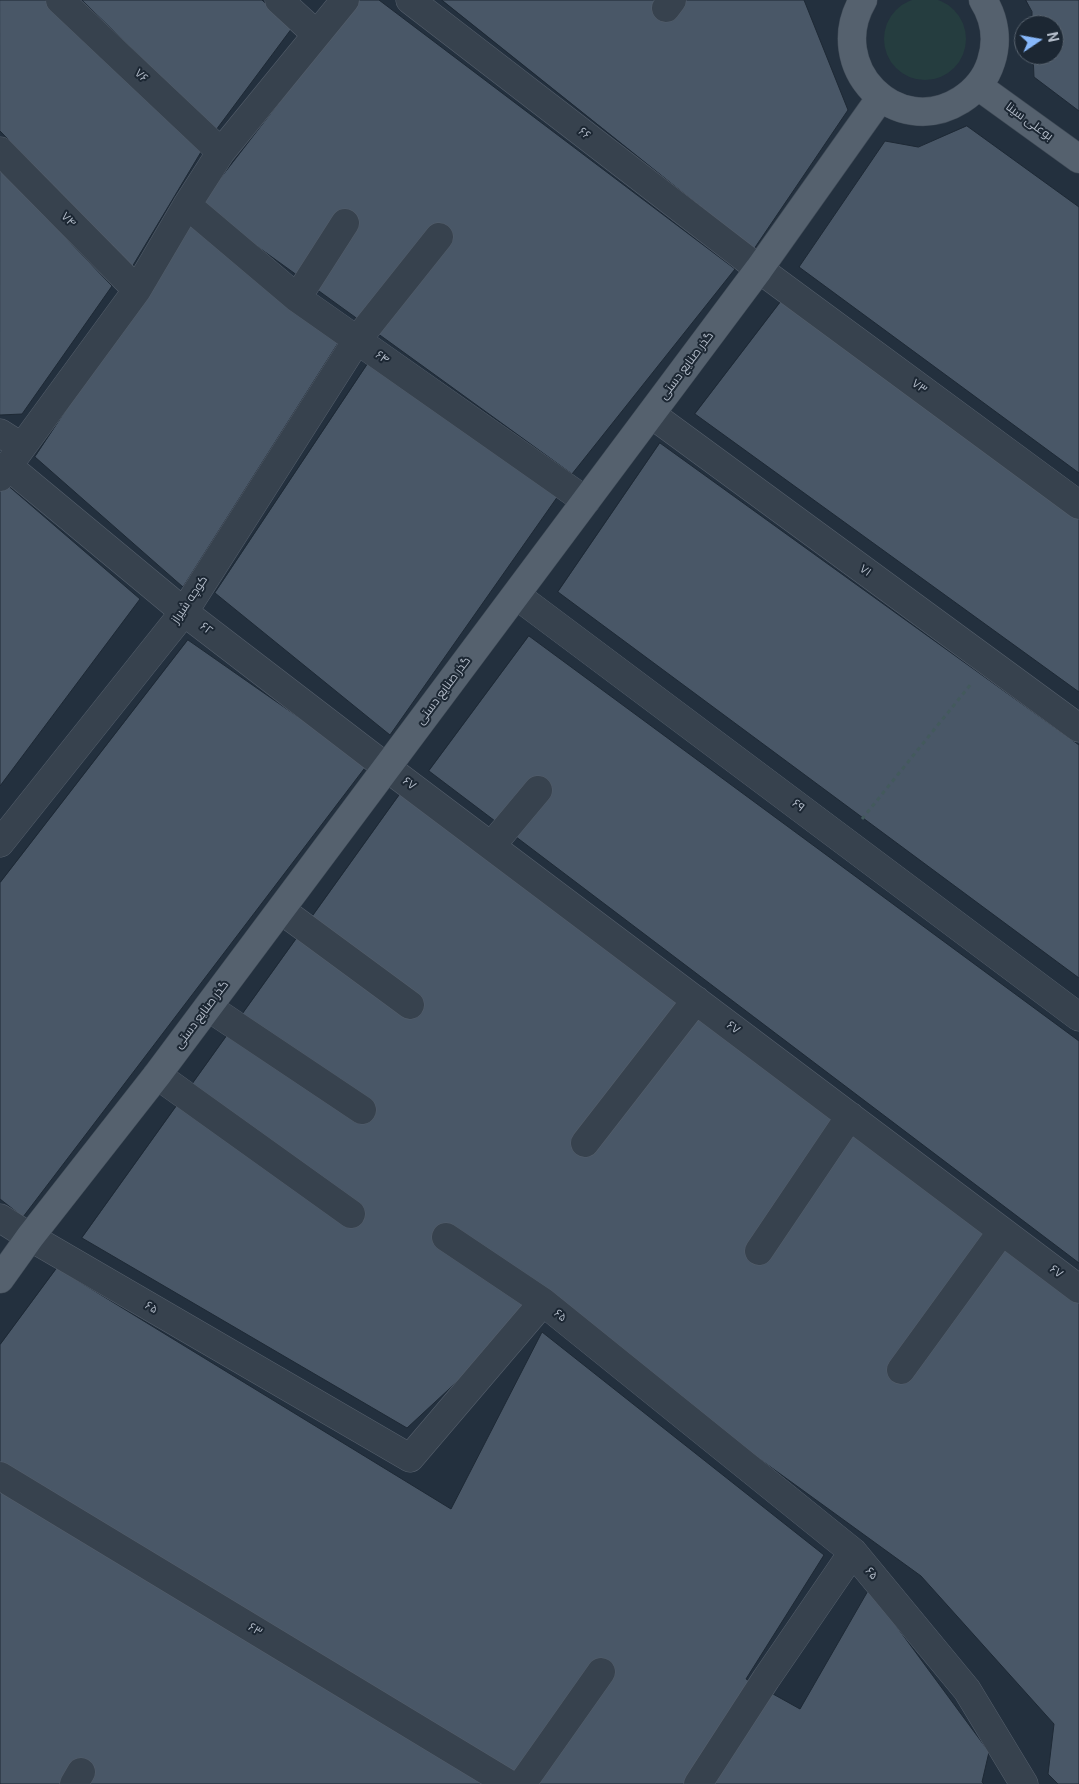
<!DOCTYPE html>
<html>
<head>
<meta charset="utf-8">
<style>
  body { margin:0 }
  #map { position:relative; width:1079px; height:1784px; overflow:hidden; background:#23303e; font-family:Roboto,sans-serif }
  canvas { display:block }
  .north { position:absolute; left:1014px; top:15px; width:50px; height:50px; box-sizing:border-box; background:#1c2733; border:1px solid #58636f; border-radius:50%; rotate:78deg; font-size:14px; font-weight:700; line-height:20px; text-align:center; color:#b3bcc9 }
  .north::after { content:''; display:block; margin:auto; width:18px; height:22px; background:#87b8fb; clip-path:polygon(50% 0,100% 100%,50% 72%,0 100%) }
</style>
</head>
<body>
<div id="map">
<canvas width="1079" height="1784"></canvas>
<div class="north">N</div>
</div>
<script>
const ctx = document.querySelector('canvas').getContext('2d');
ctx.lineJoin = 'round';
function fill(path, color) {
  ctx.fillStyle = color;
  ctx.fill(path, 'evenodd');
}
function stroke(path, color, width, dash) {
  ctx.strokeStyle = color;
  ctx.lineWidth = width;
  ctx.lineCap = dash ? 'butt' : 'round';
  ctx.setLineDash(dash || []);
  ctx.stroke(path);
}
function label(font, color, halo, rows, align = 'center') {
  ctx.font = font + ' Roboto,Cairo,sans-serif';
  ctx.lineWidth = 4;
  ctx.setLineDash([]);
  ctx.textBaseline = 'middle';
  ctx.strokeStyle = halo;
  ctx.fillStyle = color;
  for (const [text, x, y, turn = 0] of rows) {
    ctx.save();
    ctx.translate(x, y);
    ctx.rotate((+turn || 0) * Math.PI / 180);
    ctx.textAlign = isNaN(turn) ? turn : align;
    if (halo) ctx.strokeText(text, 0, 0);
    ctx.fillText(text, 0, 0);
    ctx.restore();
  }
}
const green = new Path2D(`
  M884 39a41 41 0 1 1 82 0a41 41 0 1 1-82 0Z`);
const building = new Path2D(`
  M 0,0 L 45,0 L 201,152 L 132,267 L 0,131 Z
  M 82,0 L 262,0 L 292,28 L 216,130 Z
  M 359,0 L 379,0 L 735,269 L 572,474 L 200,205 Z
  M 442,0 L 804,0 L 848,110 L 754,249 Z
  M 1026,0 L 1079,0 L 1079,111 L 1034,77 L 1033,55 L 1054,55 L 1054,25 L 1032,25 L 1032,12 Z
  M 967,126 L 1079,207 L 1079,473 L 799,267 L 885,141 L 918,147 Z
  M 0,169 L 112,286 L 22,414 L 0,415 Z
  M 193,220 L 340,340 L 183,587 L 35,457 Z
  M 789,291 L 1079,510 L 1079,692 L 695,414 Z
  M 369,362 L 558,496 L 390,735 L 215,593 Z
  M 660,443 L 1079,745 L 1079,978 L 558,592 Z
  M 5,483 L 140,599 L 0,786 L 0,490 Z
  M 529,636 L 1079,1041 L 1079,1263 L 429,771 Z
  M 188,640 L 367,765 L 23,1217 L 0,1199 L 0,883 Z
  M 408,783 L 1079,1290 L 1079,1784 L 1058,1784 L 1048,1774 L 1054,1724 L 921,1576 L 543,1302 L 407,1428 L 82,1238 Z
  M 57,1268 L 451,1509 L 542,1332 L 824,1555 L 746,1679 L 800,1709 L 869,1589 L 989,1752 L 982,1782 L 984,1784 L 0,1784 L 0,1345 Z`);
const path = new Path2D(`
  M 862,819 L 971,684`);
const minor = new Path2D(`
  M 60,0 L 221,152
  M 279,0 L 316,34
  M 410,0 L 759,269 L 1079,505
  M 666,8 L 672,0
  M 0,151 L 137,290
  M 187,205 L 297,298 L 586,501
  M 297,298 L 345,223
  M 651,414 L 1079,728
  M 0,433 L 22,447
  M 8,466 L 184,612 L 386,767 L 1079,1289
  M 0,477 L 137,290 L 187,205 L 221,152 L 345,0
  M 516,595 L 1079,1017
  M 0,843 L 184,612 L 357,340 L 439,237
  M 492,845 L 538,790
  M 281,910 L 410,1005
  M 208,1007 L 362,1110
  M 157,1075 L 351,1214
  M 585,1143 L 696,1000
  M 0,1218 L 30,1237 L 410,1458 L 543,1302 L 853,1552 L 967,1690 L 1024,1784
  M 446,1237 L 543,1302
  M 759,1251 L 850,1116
  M 901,1370 L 1002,1231
  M 0,1476 L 509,1784
  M 74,1784 L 81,1772
  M 522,1784 L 601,1672
  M 698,1784 L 766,1679 L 853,1552`);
const major = new Path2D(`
  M 863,0 C 824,66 896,141 961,100 C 975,91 986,78 991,62 C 998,41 995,19 983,0
  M 978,86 L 1079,159
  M 0,1279 L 30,1237 L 157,1075 L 759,269 L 881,97`);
const streetNames = [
  ["۷۶",141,76,43],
  ["بوعلی سینا",1029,122,36],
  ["۶۶",584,134,38],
  ["۷۴",68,220,45],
  ["۶۴",382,358,35],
  ["گذر صنایع دستی",687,366,-53],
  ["۷۳",919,387,36],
  ["۷۱",865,571,36],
  ["کوچه شیراز",190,600,-56],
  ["۶۲",206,629,37],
  ["گذر صنایع دستی",444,691,-53],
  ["۶۷",409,784,37],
  ["۶۹",798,806,37],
  ["گذر صنایع دستی",202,1015,-53],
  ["۶۷",733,1028,37],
  ["۶۷",1056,1272,37],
  ["۶۵",151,1308,30],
  ["۶۵",560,1316,39],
  ["۶۵",871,1574,50],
  ["۶۳",255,1630,31]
];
fill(green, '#253d3f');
fill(building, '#495767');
stroke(building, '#1e2935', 1);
stroke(minor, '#555f6c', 29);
stroke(major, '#404b57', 29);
stroke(path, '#435a5c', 3, [4, 4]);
stroke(minor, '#37424e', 28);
stroke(major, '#55616e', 28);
label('12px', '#b3bcc9', '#1c2733', streetNames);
</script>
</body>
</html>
